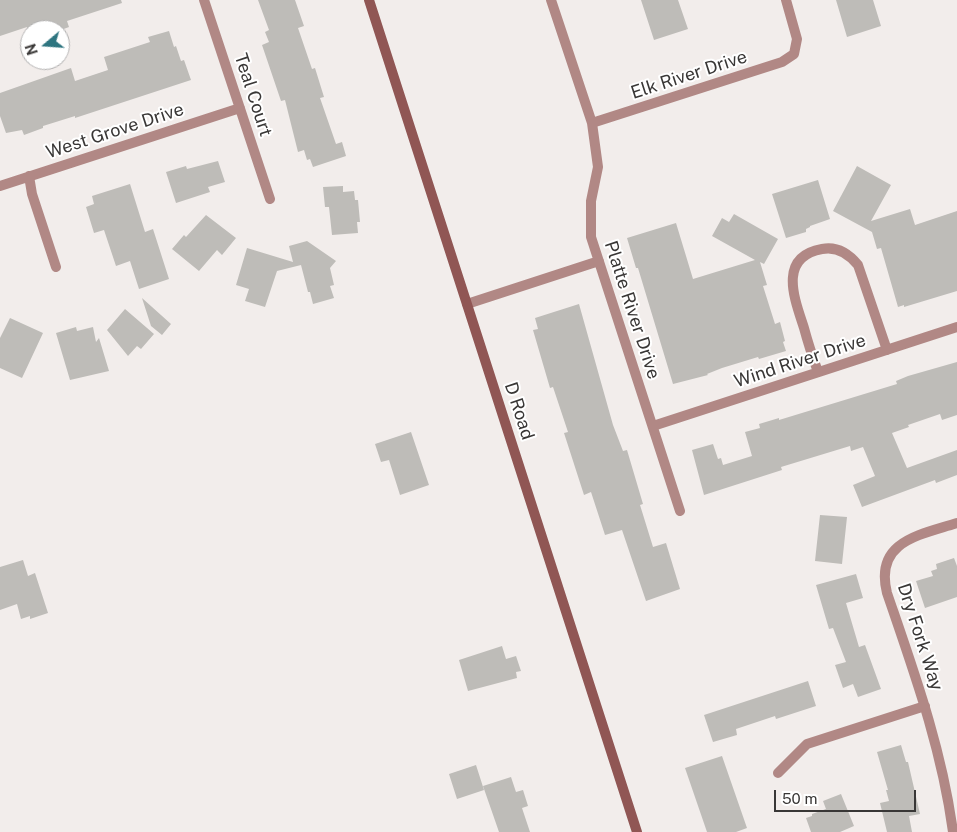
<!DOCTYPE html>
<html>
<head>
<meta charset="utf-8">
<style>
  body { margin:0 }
  #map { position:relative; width:957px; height:832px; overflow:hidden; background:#f2edeb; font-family:"Public Sans",sans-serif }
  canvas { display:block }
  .north { position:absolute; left:20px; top:20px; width:50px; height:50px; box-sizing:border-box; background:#fff; border:1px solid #b0afaf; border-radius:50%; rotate:252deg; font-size:14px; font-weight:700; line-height:20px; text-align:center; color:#393736 }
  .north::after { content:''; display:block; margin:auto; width:18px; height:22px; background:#2e7580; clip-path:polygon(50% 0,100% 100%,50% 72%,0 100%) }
  .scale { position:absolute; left:774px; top:790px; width:142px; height:22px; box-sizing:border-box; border:2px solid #393736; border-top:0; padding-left:6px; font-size:15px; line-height:18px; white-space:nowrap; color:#393736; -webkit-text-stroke:4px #fff; paint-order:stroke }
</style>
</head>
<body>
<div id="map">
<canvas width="957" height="832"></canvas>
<div class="north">N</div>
<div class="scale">50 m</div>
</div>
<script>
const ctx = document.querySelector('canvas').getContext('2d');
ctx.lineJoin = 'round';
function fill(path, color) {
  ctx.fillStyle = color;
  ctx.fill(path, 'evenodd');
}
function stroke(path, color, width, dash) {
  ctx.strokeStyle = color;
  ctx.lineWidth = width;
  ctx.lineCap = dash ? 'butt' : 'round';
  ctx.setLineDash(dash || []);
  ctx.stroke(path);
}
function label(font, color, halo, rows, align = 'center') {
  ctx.font = font + ' "Public Sans",sans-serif';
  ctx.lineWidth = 4;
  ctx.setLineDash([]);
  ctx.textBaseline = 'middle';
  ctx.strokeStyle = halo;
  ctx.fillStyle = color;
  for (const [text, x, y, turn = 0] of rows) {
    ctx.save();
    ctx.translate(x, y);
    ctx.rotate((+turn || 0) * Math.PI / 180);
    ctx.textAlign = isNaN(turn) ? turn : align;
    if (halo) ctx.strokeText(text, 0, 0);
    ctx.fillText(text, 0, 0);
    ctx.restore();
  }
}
const building = new Path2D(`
  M 0,0 L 121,0 L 122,3 L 67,21 L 69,27 L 61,30 L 52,30 L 50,26 L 37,30 L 30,30 L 29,33 L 27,27 L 0,36 Z
  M 258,0 L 295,0 L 304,26 L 298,28 L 312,69 L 315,68 L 324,97 L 320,98 L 336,144 L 342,142 L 346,156 L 313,167 L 310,159 L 307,160 L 304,150 L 298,152 L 285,100 L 281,101 L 262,45 L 269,42 L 265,32 L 269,30 Z
  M 641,0 L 678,0 L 688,29 L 654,40 Z
  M 836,0 L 873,0 L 881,26 L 847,37 Z
  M 169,31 L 174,47 L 176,46 L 181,61 L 184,60 L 191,80 L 75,118 L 75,116 L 43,126 L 43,128 L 24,135 L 22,130 L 6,133 L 0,116 L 0,93 L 71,68 L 75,81 L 108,70 L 104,57 L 150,42 L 148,37 Z
  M 218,161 L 225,182 L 208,187 L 210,192 L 176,203 L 166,172 L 186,166 L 187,169 Z
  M 857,166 L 891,185 L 871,221 L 910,209 L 915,225 L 957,211 L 957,291 L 904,307 L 904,305 L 898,307 L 881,248 L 877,249 L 872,232 L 833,211 Z
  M 818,180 L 830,219 L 810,226 L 810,227 L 806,229 L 806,232 L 786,238 L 772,194 Z
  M 130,184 L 145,232 L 153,229 L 169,279 L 139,289 L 130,261 L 116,266 L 104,230 L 94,233 L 86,207 L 94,204 L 92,196 Z
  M 343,186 L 343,192 L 354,191 L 355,200 L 358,200 L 360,222 L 357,222 L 358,233 L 332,235 L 329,207 L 325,207 L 323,187 Z
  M 734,214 L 778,239 L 764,264 L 760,262 L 767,285 L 763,286 L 775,324 L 780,322 L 785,341 L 783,342 L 786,351 L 759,359 L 758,357 L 722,368 L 707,374 L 708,375 L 673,384 L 638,268 L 636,268 L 627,238 L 676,223 L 693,279 L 755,260 L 712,236 L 722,218 L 729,222 Z
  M 206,215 L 236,238 L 222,255 L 217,250 L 199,271 L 172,249 L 184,235 L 186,237 Z
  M 307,241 L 336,261 L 330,268 L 334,285 L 330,286 L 334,298 L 313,304 L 310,292 L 308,292 L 301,265 L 277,271 L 265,307 L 245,301 L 249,289 L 236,285 L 247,248 L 293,262 L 289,246 Z
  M 142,298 L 171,324 L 162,335 L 151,326 Z
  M 579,304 L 613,425 L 623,451 L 627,450 L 643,504 L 640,505 L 653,547 L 666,543 L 680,589 L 646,601 L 622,530 L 605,535 L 591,492 L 584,495 L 564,433 L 568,432 L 553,387 L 550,388 L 533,330 L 538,329 L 535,318 Z
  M 125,309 L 154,334 L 141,349 L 137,346 L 128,356 L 107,330 Z
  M 10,318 L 43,333 L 22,378 L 0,368 L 0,338 Z
  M 76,327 L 77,331 L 93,327 L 96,342 L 99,338 L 109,371 L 70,380 L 56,333 Z
  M 957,362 L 957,415 L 942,420 L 940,414 L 908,425 L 909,427 L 892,433 L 907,468 L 957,450 L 957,475 L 936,483 L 935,480 L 862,507 L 853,485 L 875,476 L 863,447 L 851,451 L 850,446 L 781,467 L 782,470 L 704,495 L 692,450 L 713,444 L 718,459 L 721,458 L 723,465 L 752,456 L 745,432 L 760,428 L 759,424 L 779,418 L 779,420 L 897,384 L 896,381 L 908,376 Z
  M 411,432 L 429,485 L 400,495 L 389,460 L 381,462 L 375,444 Z
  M 820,515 L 847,517 L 842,564 L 815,561 Z
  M 954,558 L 957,566 L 957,597 L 925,608 L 916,581 L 933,576 L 931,571 L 937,569 L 936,564 Z
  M 23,560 L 28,576 L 35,573 L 48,613 L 30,619 L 30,616 L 21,619 L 17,604 L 0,610 L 0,567 Z
  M 856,574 L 863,598 L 846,603 L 859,647 L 865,645 L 881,689 L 858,697 L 853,684 L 843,688 L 835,665 L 846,662 L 833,628 L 829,629 L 816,585 Z
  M 502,646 L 506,659 L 516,656 L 521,671 L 516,672 L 517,678 L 468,691 L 459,660 Z
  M 808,681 L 816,706 L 776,719 L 775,716 L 736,729 L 737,735 L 713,742 L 704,715 Z
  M 901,745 L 906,762 L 908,762 L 920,814 L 909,816 L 912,832 L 887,832 L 880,803 L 889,801 L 886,790 L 888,790 L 877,752 Z
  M 722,756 L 747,828 L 736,832 L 707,832 L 685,768 Z
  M 476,765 L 484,790 L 457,799 L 449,774 Z
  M 511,777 L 516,792 L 523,790 L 528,806 L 522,808 L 530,832 L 499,832 L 483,786 Z
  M 841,794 L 854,826 L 840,832 L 811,832 L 806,818 L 812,816 L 812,814 L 826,809 L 823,801 Z`);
const street = new Path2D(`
  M 204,0 L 270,199
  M 551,0 L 592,123 L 598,167 L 591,201 L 591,237 L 680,511
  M 592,123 L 782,62 L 794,54 L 797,39 L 786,0
  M 29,176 L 32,194 L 56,267
  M 0,186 L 240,108
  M 467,304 L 599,261
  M 818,372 C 813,358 808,343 804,328 C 795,300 777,257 822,249 C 837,246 849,254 858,265 L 887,350
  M 653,426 L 957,327
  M 778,773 L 807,744 L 925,706
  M 953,832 C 942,749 914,672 887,593 C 874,541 920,535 957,523`);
const secondary = new Path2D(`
  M 369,0 L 637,832`);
const streetNames = [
  ["Elk River Drive",689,75,-18],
  ["Teal Court",253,95,72],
  ["West Grove Drive",115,131,-18],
  ["Platte River Drive",632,310,72],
  ["Wind River Drive",800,361,-18],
  ["D Road",519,411,72],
  ["Dry Fork Way",920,637,72]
];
fill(building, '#bebcb8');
stroke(street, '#b18885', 10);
stroke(secondary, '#905654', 10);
label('18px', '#393736', '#fff', streetNames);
</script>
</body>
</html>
